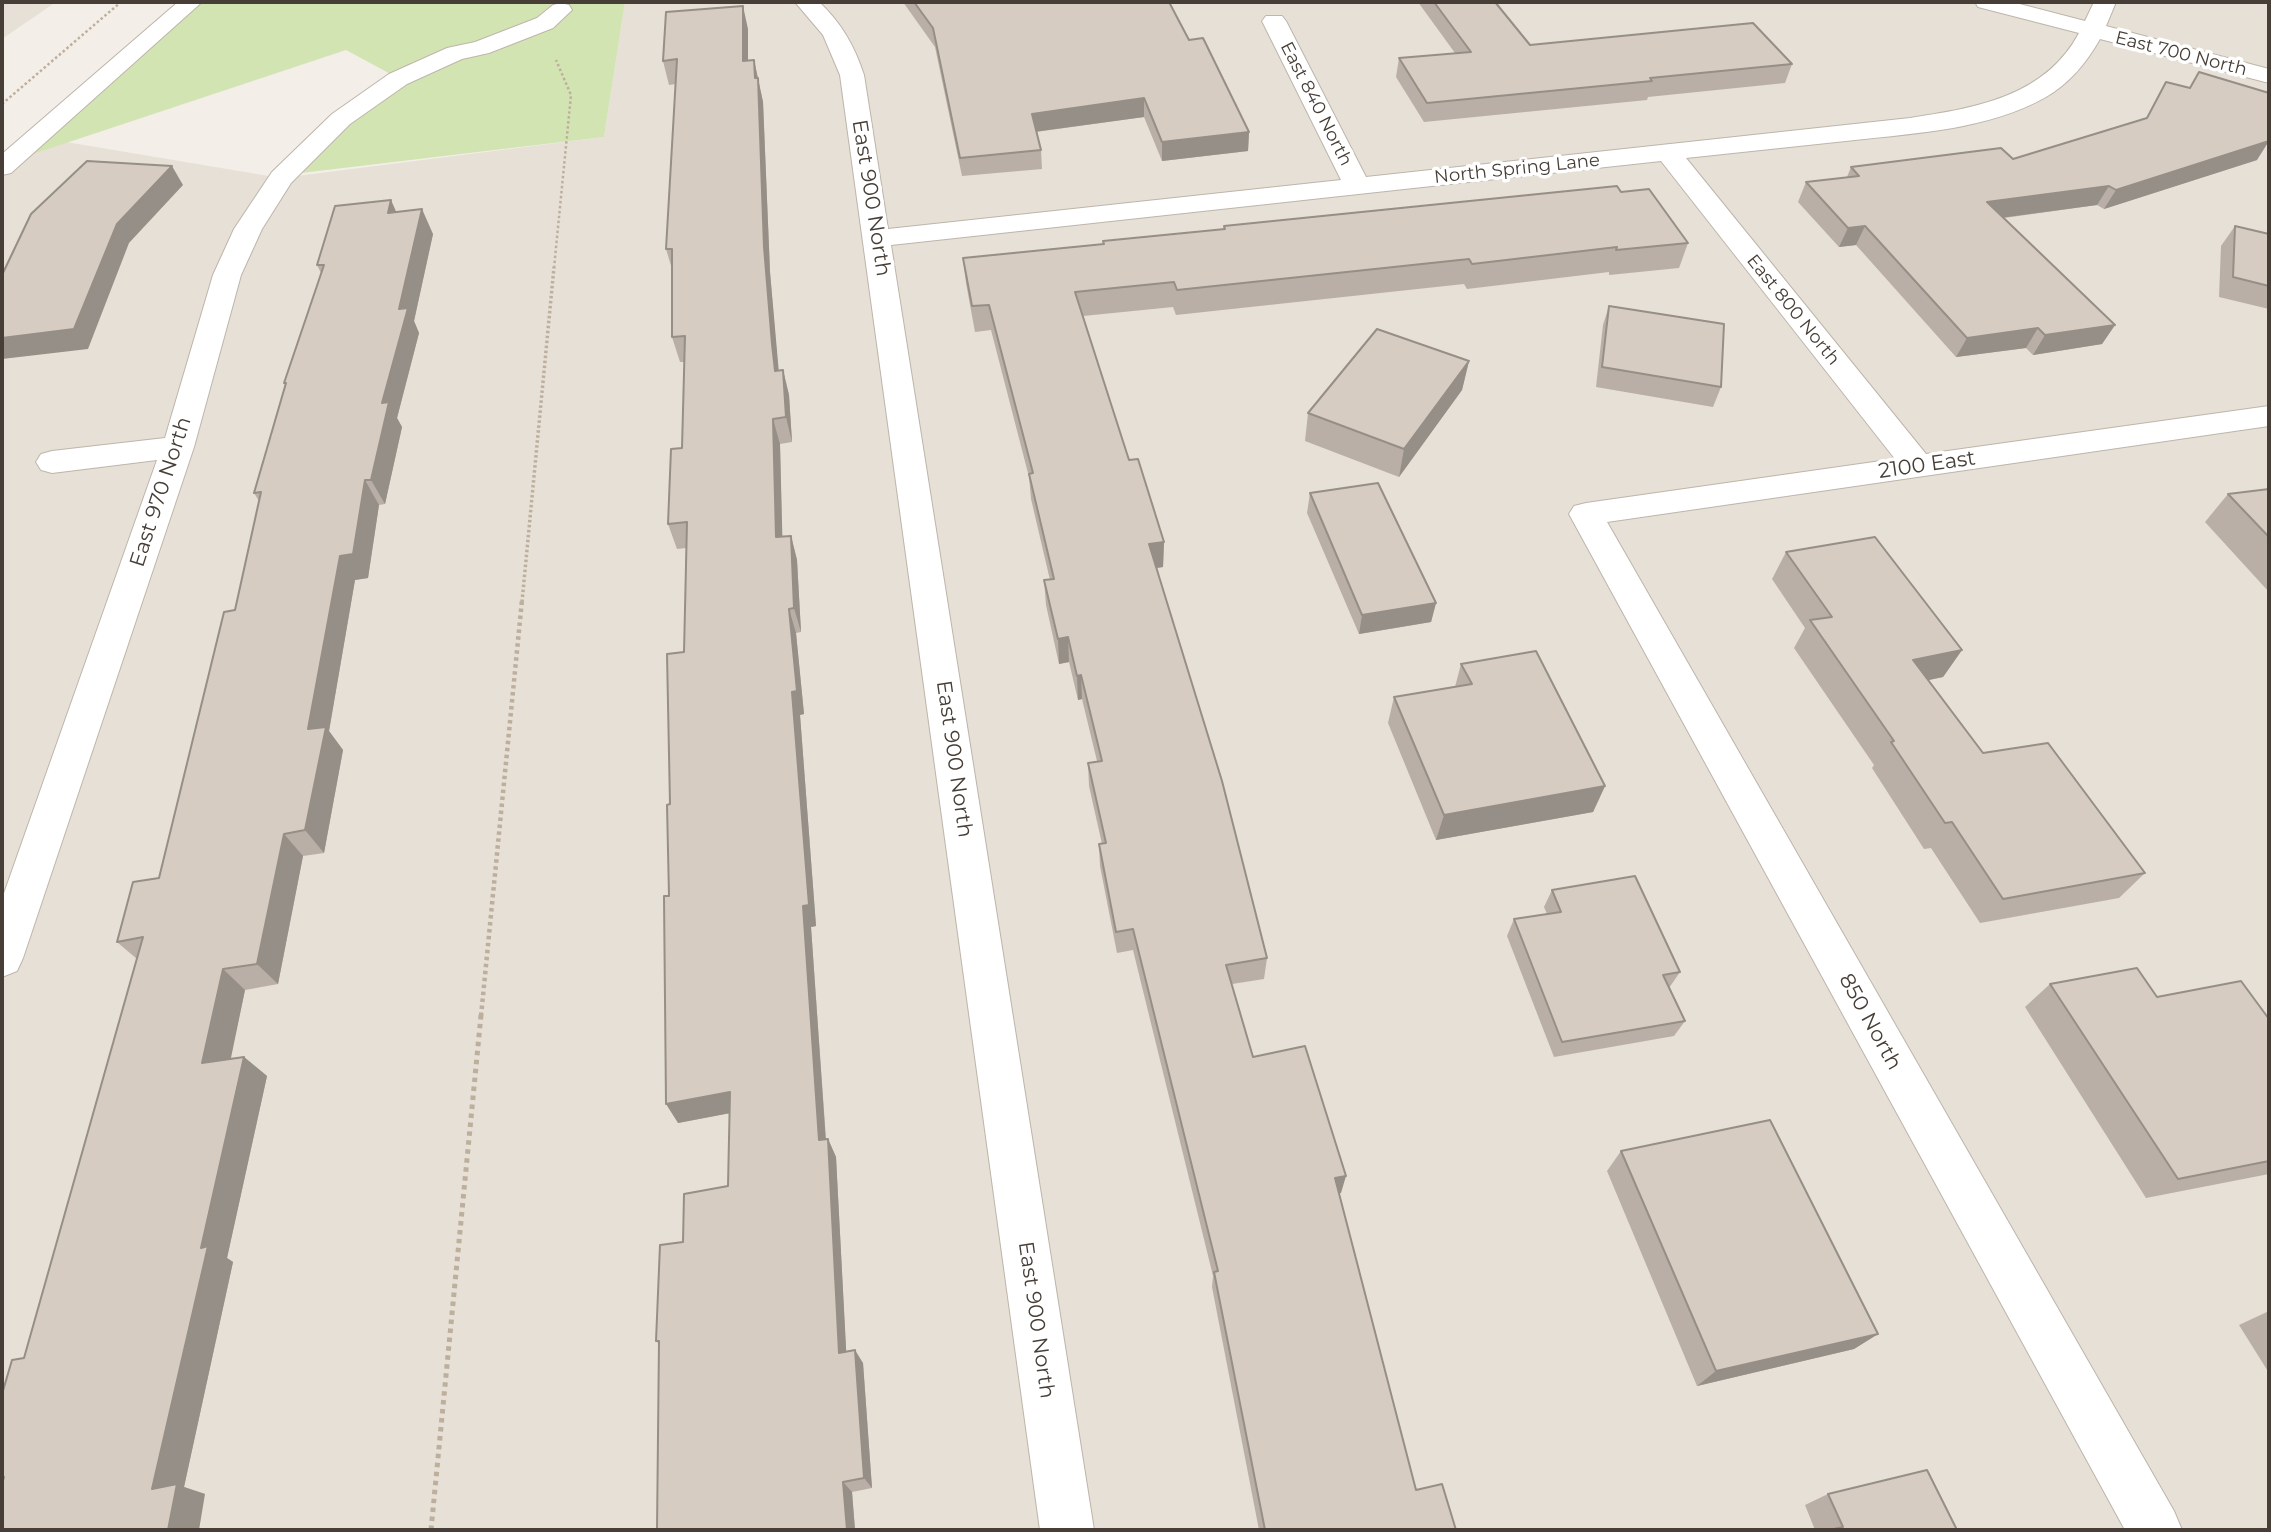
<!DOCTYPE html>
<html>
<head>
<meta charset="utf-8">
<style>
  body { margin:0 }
  #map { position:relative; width:2271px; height:1532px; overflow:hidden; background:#f3eee8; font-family:Montserrat,sans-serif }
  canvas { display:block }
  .frame { position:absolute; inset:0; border:4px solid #463e37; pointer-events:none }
</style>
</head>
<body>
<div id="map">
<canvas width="2271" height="1532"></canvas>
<div class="frame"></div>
</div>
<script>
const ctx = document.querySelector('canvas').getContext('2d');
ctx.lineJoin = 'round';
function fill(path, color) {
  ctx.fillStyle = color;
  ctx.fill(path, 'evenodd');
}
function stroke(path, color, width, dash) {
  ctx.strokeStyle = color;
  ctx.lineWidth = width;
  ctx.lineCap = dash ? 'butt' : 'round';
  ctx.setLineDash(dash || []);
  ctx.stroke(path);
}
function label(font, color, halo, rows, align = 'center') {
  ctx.font = font + ' Montserrat,sans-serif';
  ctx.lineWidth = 7;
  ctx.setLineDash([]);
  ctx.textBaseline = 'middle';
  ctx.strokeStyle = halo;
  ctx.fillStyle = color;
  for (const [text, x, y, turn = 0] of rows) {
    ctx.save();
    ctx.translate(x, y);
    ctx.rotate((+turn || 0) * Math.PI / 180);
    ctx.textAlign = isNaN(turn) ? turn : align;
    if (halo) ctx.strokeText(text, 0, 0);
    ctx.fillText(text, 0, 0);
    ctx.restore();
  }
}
const residential = new Path2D(`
  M 2,2 L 56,2 L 2,39 Z
  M 625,2 L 2269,2 L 2269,1530 L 2,1530 L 2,166 L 36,137 L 281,178 L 604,137 Z`);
const green = new Path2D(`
  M 191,2 L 625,2 L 604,137 L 276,176 L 398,78 L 346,50 L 9,162 Z`);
const pathFar3 = new Path2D(`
  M 2,104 L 121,2
  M 554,268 L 571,95 L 556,60`);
const pathFar2 = new Path2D(`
  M 522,602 L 554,267`);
const pathFar1 = new Path2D(`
  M 481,1016 L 522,600`);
const path = new Path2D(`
  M 431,1530 L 481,1015`);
const minor = new Path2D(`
  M 178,2 L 202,2 L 11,173 L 2,175 L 2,154 Z
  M 795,2 L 819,2 C 841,22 855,47 864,75 L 888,229 L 1341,180 L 1262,21 L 1266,16 L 1282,16 L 1286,21 L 1366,177 L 1910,118 C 1975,108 2045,97 2079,33 L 1978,7 L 1975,2 L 2012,2 L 2085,21 L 2094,2 L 2116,2 L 2106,26 L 2269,69 L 2269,83 L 2100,39 C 2087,62 2070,83 2046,97 C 1990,129 1918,133 1855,140 C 1799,146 1742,152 1686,158 L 1926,454 L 2269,406 L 2269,426 L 1607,522 L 2174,1511 L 2182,1530 L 2125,1530 L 1569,514 L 1574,506 L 1586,503 L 1895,459 L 1661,161 L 891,245 L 1094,1530 L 1040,1530 L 840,75 L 823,35 Z
  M 561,3 L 569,5 L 572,10 L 553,28 L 489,53 L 462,59 L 407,84 L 350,124 L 291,183 L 262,229 L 241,275 L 194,447 L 23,958 L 17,971 L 2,977 L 2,899 L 157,460 L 52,473 L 41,470 L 36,462 L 41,454 L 52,451 L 165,438 L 213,275 L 234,229 L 272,172 L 332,114 L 389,74 L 447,48 L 475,42 L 537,18 L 553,5 Z`);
const wall = new Path2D(`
  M 903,2 L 1169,2 L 1189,40 L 1249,132 L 1248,151 L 1162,161 L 1144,117 L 1036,132 L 1041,150 L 1042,169 L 962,176 L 935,47 Z
  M 1418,2 L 1495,2 L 1530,45 L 1792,64 L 1785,83 L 1648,97 L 1647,100 L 1424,122 L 1396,77 L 1399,58 L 1455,53 Z
  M 748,29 L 748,60 L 754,60 L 763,102 L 770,272 L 778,369 L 778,370 L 783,370 L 789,395 L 792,442 L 780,444 L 782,537 L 791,536 L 797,560 L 801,632 L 796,633 L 804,714 L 800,715 L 816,926 L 811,927 L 826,1139 L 828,1139 L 836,1157 L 846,1351 L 863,1363 L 872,1488 L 852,1492 L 855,1530 L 657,1530 L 659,1344 L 656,1341 L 683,1242 L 728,1186 L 730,1113 L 678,1123 L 669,896 L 670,804 L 684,652 L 686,548 L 677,549 L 668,524 L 682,448 L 684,362 L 680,362 L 672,337 L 672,269 L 666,249 L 676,84 L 669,85 L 663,61 Z
  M 2166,82 L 2257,160 L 2104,209 L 2097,205 L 2004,218 L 2115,325 L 2102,344 L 2033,355 L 2026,348 L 1956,357 L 1856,245 L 1839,247 L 1798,202 L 1806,182 L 1847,177 L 1851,167 L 2013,159 L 2146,119 Z
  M 1621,192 L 1688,243 L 1679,268 L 1609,275 L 1609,272 L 1467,289 L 1464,284 L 1176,315 L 1173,307 L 1083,316 L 1129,460 L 1164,542 L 1163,567 L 1157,568 L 1267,958 L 1264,979 L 1232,984 L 1253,1057 L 1341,1193 L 1339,1193 L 1416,1490 L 1456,1530 L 1259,1530 L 1212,1287 L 1213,1276 L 1133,950 L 1117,953 L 1100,866 L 1099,844 L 1102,844 L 1089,786 L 1088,763 L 1097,761 L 1082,699 L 1078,700 L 1069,662 L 1059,664 L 1046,605 L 1044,580 L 1050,580 L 1031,499 L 1029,477 L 991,330 L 975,332 L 966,283 L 963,258 L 1103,244 L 1103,241 L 1223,229 L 1224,226 Z
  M 396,212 L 433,234 L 414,321 L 419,333 L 397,418 L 402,427 L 385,504 L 379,505 L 368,578 L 355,580 L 329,731 L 343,750 L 324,853 L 303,856 L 278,984 L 245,990 L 230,1059 L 244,1057 L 267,1076 L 227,1258 L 233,1262 L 184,1487 L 205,1494 L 2,1530 L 2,1394 L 24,1358 L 137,959 L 117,942 L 159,878 L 235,610 L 259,501 L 254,493 L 285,385 L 284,383 L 321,273 L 317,265 Z
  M 2235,226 L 2269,234 L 2269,309 L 2219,297 L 2221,246 Z
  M 1609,306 L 1721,387 L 1713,407 L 1596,387 L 1603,325 Z
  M 1469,361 L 1462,390 L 1399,477 L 1305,441 L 1308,413 Z
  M 2269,489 L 2269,592 L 2205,522 L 2228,494 Z
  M 1310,493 L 1436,603 L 1431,622 L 1359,634 L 1307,513 Z
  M 1786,552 L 1962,650 L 1943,677 L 1929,680 L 1983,753 L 2145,873 L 2119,898 L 1980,923 L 1931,848 L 1924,849 L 1872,768 L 1874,765 L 1794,648 L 1805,628 L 1772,579 Z
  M 1461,664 L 1605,786 L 1593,812 L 1436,840 L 1388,723 L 1394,697 L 1455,687 Z
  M 1552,890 L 1680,972 L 1669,988 L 1685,1021 L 1674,1036 L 1554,1057 L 1507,936 L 1514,919 L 1547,914 L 1544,907 Z
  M 2050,984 L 2157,997 L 2269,1019 L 2269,1174 L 2146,1198 L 2025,1007 Z
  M 1621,1151 L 1878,1334 L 1854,1349 L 1697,1386 L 1607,1171 Z
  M 2269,1311 L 2269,1373 L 2239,1325 Z
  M 1828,1494 L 1957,1530 L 1815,1530 L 1805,1505 Z`);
const shadedWall = new Path2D(`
  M 743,6 L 748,29 L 748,85 L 743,61 Z
  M 754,60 L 763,102 L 770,272 L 781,396 L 775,371 L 772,344 L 764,247 Z
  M 1144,98 L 1144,117 L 1033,132 L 1032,114 Z
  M 1249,132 L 1248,151 L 1162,161 L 1162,142 Z
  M 2269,141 L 2257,160 L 2104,209 L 2116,190 Z
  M 172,166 L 183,185 L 129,243 L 88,349 L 2,359 L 2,338 Z
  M 2109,186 L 2097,205 L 1977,221 L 1987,202 Z
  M 391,200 L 402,225 L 388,213 Z
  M 422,209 L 433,234 L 414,321 L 419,333 L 397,418 L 402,427 L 385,504 L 371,480 L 382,403 L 399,309 Z
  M 1865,226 L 1856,245 L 1839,247 L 1848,228 Z
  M 2115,325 L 2102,344 L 2033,355 L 2045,335 Z
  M 2038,328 L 2026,348 L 1956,357 L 1967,338 Z
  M 1469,361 L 1462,390 L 1399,477 L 1404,449 Z
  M 783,370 L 789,395 L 792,442 L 786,417 Z
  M 773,419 L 780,444 L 783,562 L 776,537 Z
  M 365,480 L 379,505 L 368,578 L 355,580 L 329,731 L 343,750 L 324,853 L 305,830 L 308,729 L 340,556 Z
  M 791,536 L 797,560 L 801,632 L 794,608 Z
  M 1164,542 L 1163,567 L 1149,569 L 1149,544 Z
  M 1436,603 L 1431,622 L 1359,634 L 1362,615 Z
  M 789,609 L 796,633 L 804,714 L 800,715 L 816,926 L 811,927 L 827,1158 L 819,1140 L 803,906 Z
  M 1068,637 L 1069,662 L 1059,664 L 1058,639 Z
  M 1962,650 L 1943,677 L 1895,687 L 1913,660 Z
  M 1081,675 L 1082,699 L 1078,700 L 1077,676 Z
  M 1605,786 L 1593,812 L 1436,840 L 1444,815 Z
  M 284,834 L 303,856 L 278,984 L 257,964 Z
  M 223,969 L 245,990 L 226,1082 L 202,1063 Z
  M 244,1057 L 267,1076 L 227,1258 L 233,1262 L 184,1487 L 205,1494 L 199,1530 L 168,1530 L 152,1489 L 201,1248 Z
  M 730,1092 L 741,1111 L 678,1123 L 666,1104 Z
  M 828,1139 L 836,1157 L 847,1366 L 839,1353 Z
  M 1346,1176 L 1341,1193 L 1330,1195 L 1335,1178 Z
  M 1878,1334 L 1854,1349 L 1697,1386 L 1716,1371 Z
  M 855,1350 L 863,1363 L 872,1488 L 864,1478 Z
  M 843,1482 L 852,1492 L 855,1530 L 847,1530 Z`);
const building = new Path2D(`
  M 914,2 L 1169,2 L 1189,40 L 1203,38 L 1249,132 L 1162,142 L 1144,98 L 1032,114 L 1041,150 L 960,158 L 933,28 Z
  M 1434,2 L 1495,2 L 1530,45 L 1753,23 L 1792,64 L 1650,78 L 1652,81 L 1427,103 L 1399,58 L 1471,52 Z
  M 743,6 L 743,61 L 754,60 L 755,78 L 758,78 L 764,247 L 772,344 L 775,371 L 783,370 L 786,417 L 773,419 L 776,537 L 791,536 L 794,608 L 789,609 L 797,691 L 792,692 L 809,905 L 803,906 L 819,1140 L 828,1139 L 839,1353 L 855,1350 L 864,1478 L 843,1482 L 847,1530 L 657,1530 L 659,1341 L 656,1341 L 660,1245 L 683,1242 L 684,1194 L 728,1186 L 730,1092 L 666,1104 L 664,896 L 669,896 L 667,805 L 670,804 L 667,654 L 684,652 L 687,522 L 668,524 L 671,449 L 682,448 L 685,336 L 672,337 L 672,249 L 666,249 L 677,59 L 663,61 L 666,12 Z
  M 2199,72 L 2269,93 L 2269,141 L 2116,190 L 2109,186 L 1987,202 L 2115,325 L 2045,335 L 2038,328 L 1967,338 L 1865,226 L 1848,228 L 1806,182 L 1859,176 L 1851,167 L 2001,148 L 2013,159 L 2147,118 L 2166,82 L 2190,88 Z
  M 87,161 L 172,166 L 117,224 L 74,329 L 2,338 L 2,275 L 31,214 Z
  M 1617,186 L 1621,192 L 1649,189 L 1688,243 L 1616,250 L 1617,247 L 1472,264 L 1469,259 L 1177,290 L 1174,282 L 1075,292 L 1129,460 L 1138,459 L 1164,542 L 1149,544 L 1222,781 L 1267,958 L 1226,965 L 1253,1057 L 1305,1046 L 1346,1176 L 1335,1178 L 1416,1490 L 1442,1484 L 1456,1530 L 1265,1530 L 1214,1272 L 1218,1271 L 1133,929 L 1116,932 L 1099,844 L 1106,843 L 1088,763 L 1102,761 L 1081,675 L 1077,676 L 1068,637 L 1058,639 L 1044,580 L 1054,579 L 1029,474 L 1033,473 L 989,305 L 972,306 L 963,258 L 1104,244 L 1103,241 L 1225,229 L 1224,226 Z
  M 391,200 L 388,213 L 422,209 L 399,309 L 408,308 L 382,403 L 389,402 L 371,480 L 365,480 L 353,554 L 340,556 L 308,729 L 326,727 L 305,830 L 284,834 L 257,964 L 223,969 L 202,1063 L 244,1057 L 201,1248 L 208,1246 L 152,1489 L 177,1484 L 168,1530 L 2,1530 L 2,1484 L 4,1477 L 2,1478 L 2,1394 L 12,1360 L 24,1358 L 143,937 L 117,942 L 133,882 L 159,878 L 224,612 L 235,610 L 261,492 L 254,493 L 286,383 L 284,383 L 324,265 L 317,265 L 335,206 Z
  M 2235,226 L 2269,234 L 2269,286 L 2233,277 Z
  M 1609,306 L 1724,324 L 1721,387 L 1602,367 Z
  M 1377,329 L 1469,361 L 1404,449 L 1308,413 Z
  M 1378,483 L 1436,603 L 1362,615 L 1310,493 Z
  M 2269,489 L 2269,537 L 2228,494 Z
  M 1875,537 L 1962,650 L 1913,660 L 1983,753 L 2048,743 L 2145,873 L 2003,899 L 1952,822 L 1945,823 L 1891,742 L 1894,741 L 1810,620 L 1832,617 L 1786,552 Z
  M 1536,651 L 1605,786 L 1444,815 L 1394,697 L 1472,684 L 1461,664 Z
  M 1635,876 L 1680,972 L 1663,975 L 1685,1021 L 1562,1042 L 1514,919 L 1561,912 L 1552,890 Z
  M 2137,968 L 2157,997 L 2241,981 L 2269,1019 L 2269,1161 L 2178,1179 L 2050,984 Z
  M 1770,1120 L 1878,1334 L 1716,1371 L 1621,1151 Z
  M 1927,1470 L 1957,1530 L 1829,1530 L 1843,1527 L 1828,1494 Z`);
const farStreetnames = [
  ["East 700 North",2181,54,14],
  ["East 840 North",1316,104,63],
  ["North Spring Lane",1517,169,-6],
  ["East 800 North",1793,310,51]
];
const streetNames = [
  ["East 900 North",871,198,81],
  ["2100 East",1927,465,-8],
  ["East 970 North",161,492,-72],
  ["East 900 North",954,759,82],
  ["850 North",1870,1022,61],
  ["East 900 North",1036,1320,82]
];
fill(residential, '#e6e0d6');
fill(green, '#d3e4b3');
stroke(minor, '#beb5ab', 2);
stroke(pathFar3, '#beaf9d', 2.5, [2.5, 2.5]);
stroke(pathFar2, '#beaf9d', 3.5, [2.5, 2.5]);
stroke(pathFar1, '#beaf9d', 4.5, [3.5, 3.5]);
stroke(path, '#beaf9d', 5, [4.5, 4.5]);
fill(minor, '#fff');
fill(wall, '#b9afa6');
fill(shadedWall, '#968f87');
fill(building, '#d7ccc1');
stroke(building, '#968f87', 2);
label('18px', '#463e37', '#fff', farStreetnames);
label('21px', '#463e37', '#fff', streetNames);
</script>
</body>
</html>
